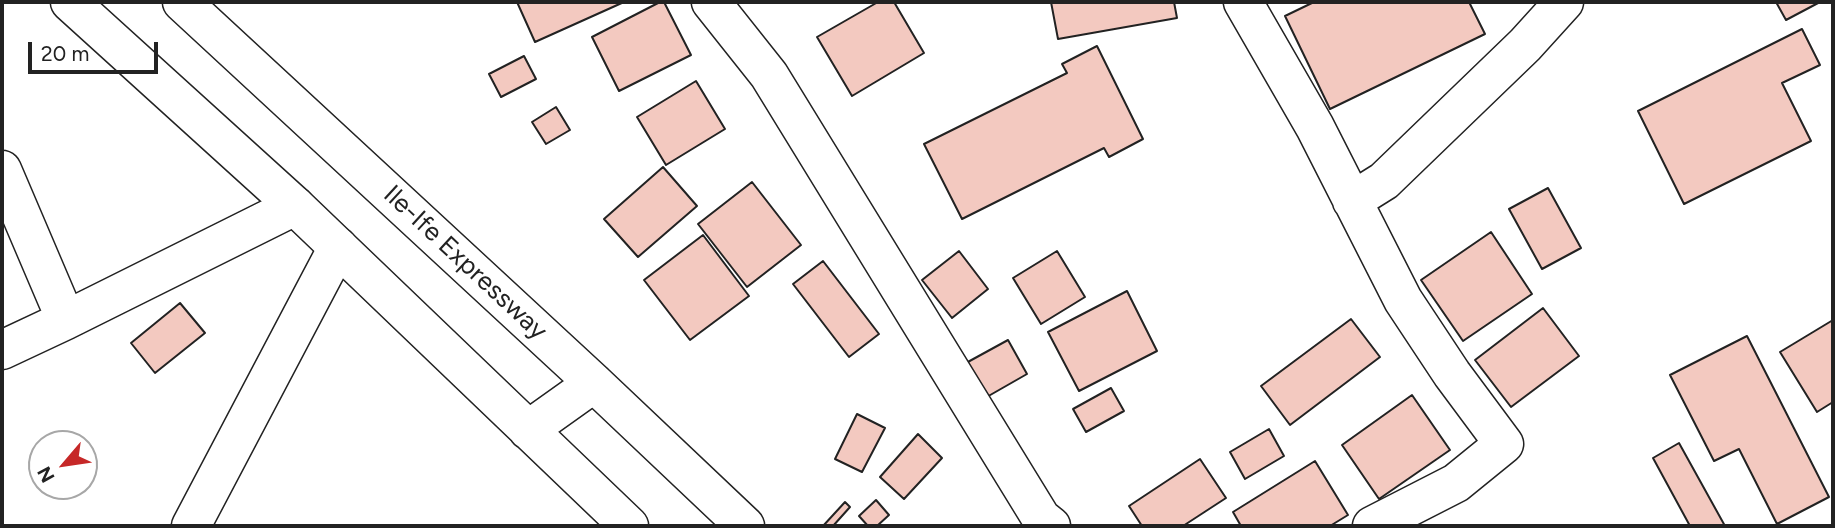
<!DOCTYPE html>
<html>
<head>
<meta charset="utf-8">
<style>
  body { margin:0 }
  #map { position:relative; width:1835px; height:528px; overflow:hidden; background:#fff; font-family:Figtree,sans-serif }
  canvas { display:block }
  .frame { position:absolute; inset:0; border:4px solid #222; pointer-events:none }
  .north { position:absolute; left:28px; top:430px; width:70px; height:70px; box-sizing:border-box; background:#fff; border:2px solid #a7a7a7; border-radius:50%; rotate:241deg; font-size:19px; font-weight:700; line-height:28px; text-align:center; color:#222 }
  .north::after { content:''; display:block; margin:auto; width:24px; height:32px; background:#c62828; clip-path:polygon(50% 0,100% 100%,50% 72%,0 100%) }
  .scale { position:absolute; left:28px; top:42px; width:130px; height:32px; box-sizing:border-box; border:4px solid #222; border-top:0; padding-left:9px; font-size:21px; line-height:24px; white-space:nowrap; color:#222; -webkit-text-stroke:5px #fff; paint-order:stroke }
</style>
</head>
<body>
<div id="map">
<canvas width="1835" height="528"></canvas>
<div class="frame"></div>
<div class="north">N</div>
<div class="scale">20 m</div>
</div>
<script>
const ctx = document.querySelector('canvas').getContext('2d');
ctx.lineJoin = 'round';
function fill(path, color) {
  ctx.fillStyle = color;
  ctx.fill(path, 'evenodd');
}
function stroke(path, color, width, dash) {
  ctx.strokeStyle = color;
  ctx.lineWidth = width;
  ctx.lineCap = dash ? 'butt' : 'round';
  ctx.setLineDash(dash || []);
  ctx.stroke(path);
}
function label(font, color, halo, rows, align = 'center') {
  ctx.font = font + ' Figtree,sans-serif';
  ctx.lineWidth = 5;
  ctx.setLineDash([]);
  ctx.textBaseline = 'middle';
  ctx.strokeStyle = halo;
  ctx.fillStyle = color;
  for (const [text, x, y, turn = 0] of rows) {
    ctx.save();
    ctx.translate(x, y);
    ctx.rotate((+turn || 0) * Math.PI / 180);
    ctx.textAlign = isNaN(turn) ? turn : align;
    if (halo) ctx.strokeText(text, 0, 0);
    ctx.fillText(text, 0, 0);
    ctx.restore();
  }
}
const building = new Path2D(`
  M 517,2 L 624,2 L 535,42 Z
  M 660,2 L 664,2 L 691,55 L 619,91 L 592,37 Z
  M 878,2 L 894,2 L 924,53 L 852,96 L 817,37 Z
  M 1051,2 L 1174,2 L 1177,18 L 1058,39 Z
  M 1314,2 L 1469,2 L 1485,34 L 1330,109 L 1285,16 Z
  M 1776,2 L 1820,2 L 1786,20 Z
  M 1802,29 L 1820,65 L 1782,83 L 1811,141 L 1684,204 L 1638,111 Z
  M 1097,46 L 1143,139 L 1109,157 L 1104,148 L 962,219 L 924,144 L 1067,73 L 1062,64 Z
  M 524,56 L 536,79 L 501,97 L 489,74 Z
  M 696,81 L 725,129 L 666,165 L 637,117 Z
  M 556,107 L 570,130 L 546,144 L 532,122 Z
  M 663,167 L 697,206 L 638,257 L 604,219 Z
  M 752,182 L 801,245 L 747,287 L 698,224 Z
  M 1548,188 L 1581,248 L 1542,269 L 1509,209 Z
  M 1491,232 L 1532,294 L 1463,341 L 1421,280 Z
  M 703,235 L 749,296 L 690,340 L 644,280 Z
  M 959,251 L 988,289 L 952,318 L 922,280 Z
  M 1057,251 L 1085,297 L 1041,324 L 1013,278 Z
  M 823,261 L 879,334 L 849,357 L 793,284 Z
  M 1127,291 L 1157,351 L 1079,391 L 1048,332 Z
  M 180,303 L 205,333 L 155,373 L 131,343 Z
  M 1543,308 L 1579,356 L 1511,407 L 1475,360 Z
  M 1351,319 L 1380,357 L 1290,425 L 1261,386 Z
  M 1833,320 L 1833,402 L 1817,412 L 1780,352 Z
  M 1747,336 L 1829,497 L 1777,524 L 1739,449 L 1714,461 L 1670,375 Z
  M 1008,340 L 1027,374 L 985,398 L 966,363 Z
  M 1111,388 L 1124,411 L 1086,432 L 1073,409 Z
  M 1412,395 L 1450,450 L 1379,499 L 1342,445 Z
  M 857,414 L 885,428 L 862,472 L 835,459 Z
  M 1269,429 L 1284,456 L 1245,479 L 1230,452 Z
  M 918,434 L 942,458 L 904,499 L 880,477 Z
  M 1679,443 L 1725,526 L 1690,526 L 1653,458 Z
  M 1200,459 L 1226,498 L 1183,526 L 1142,526 L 1129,506 Z
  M 1315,461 L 1348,515 L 1330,526 L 1241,526 L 1233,512 Z
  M 876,500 L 889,515 L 877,526 L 868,526 L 859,516 Z
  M 845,502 L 850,507 L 833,526 L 823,526 Z`);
const minor = new Path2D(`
  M 711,2 L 769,75 L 1041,518 L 1051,526
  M 1243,2 L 1315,127 L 1403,300 L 1452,374 L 1504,444 L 1456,483 L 1372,526
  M 2,170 L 66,320
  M 1352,201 L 1384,181 L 1525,45 L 1564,2
  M 2,350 L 66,320 L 295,206
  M 191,526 L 338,247`);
const primary = new Path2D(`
  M 70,2 L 295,206 L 629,526
  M 182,2 L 594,383 L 745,526
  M 528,430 L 594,383`);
const streetNames = [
  ["Ile-Ife Expressway",465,263,43]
];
fill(building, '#f3c9c0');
stroke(building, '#222', 2);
stroke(minor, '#222', 41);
stroke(primary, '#222', 41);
stroke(minor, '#fff', 38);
stroke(primary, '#fff', 38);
label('26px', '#222', '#fff', streetNames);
</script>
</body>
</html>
